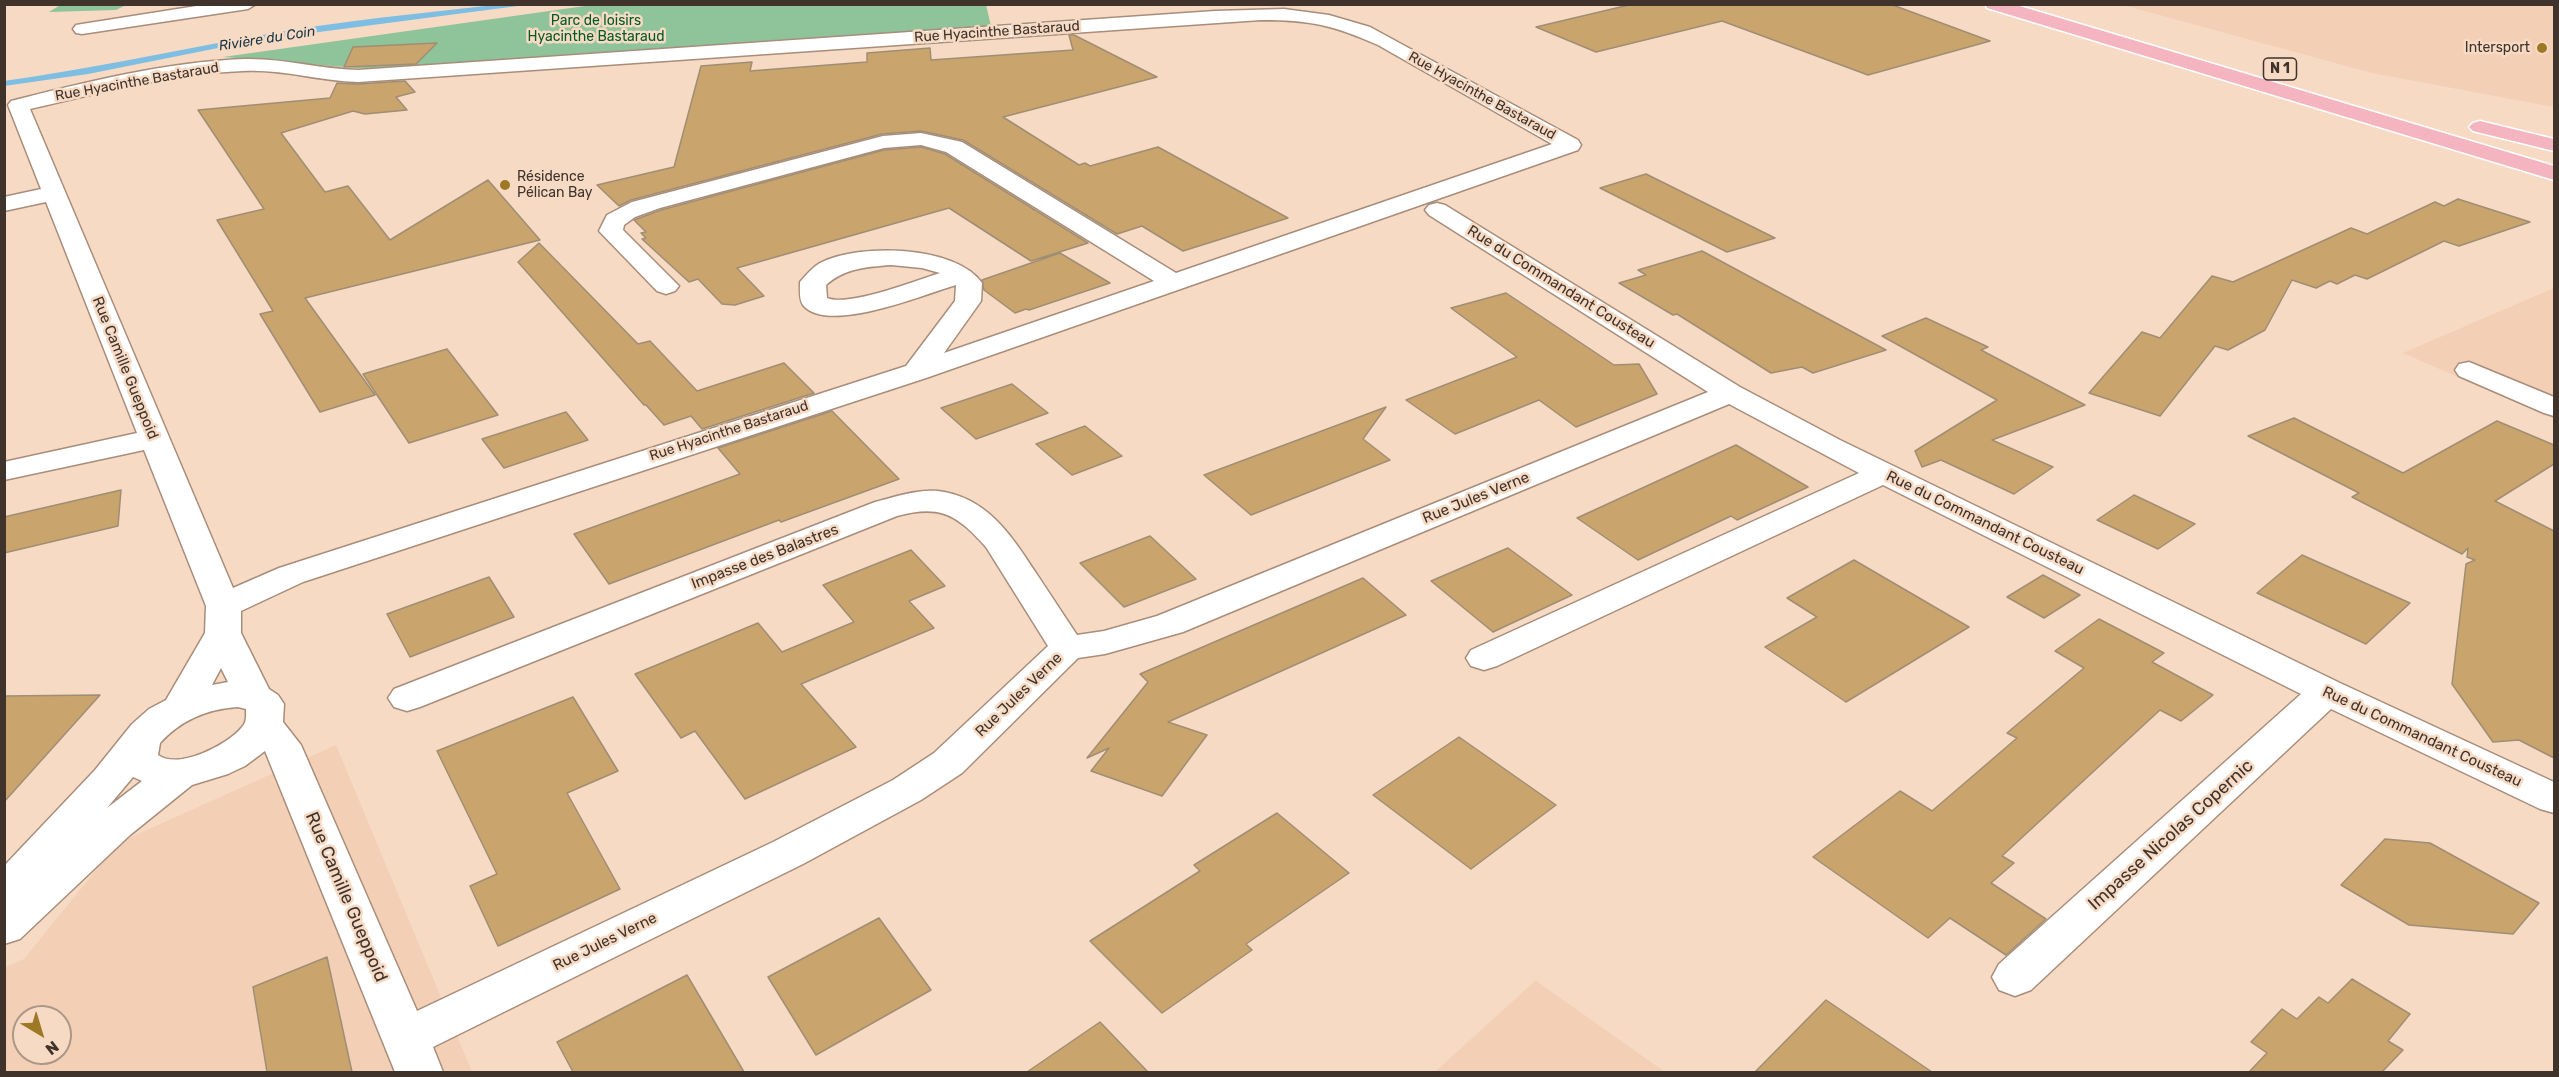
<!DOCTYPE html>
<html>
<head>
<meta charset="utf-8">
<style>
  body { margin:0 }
  #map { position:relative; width:2559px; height:1077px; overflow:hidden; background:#f6dac4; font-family:Rubik,sans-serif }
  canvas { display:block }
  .frame { position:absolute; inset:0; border:6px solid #3f332b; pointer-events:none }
  .north { position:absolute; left:12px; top:1005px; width:60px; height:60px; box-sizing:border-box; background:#f6dac4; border:2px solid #ad9787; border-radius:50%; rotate:142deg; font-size:16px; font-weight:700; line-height:24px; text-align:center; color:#3f332b }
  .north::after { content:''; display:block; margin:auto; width:21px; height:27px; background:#9d7925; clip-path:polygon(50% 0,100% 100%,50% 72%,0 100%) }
</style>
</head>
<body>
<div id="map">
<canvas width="2559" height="1077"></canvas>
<div class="frame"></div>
<div class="north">N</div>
</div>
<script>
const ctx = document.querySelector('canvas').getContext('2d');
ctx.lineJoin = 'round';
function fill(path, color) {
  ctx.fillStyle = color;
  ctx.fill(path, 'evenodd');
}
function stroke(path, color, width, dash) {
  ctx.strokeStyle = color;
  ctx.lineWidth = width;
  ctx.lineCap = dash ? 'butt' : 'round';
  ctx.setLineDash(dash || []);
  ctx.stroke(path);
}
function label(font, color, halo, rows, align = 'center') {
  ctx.font = font + ' Rubik,sans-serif';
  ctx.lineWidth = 5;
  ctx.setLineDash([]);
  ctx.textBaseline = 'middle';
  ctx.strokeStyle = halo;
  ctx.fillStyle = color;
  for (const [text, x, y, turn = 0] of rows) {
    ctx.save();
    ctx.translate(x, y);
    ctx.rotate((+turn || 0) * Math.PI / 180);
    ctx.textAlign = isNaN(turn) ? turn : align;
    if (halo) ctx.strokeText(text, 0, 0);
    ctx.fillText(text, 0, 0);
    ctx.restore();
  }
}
const built = new Path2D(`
  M 2123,5 L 2554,5 L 2554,107 L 2372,73 Z
  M 2554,288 L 2554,419 L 2403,353 Z
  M 336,745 L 472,1072 L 5,1072 L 4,968 L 24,959 L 118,843 ZM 24,1017 L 60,1017 L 60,1053 L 24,1053 Z
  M 1536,980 L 1539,983 L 1665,1072 L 1435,1072 Z`);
const green = new Path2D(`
  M 62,4 L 126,4 L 126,5 L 116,10 L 49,12 Z
  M 599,4 L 986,5 L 991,26 L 369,69 L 223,57 Z`);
const stream = new Path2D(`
  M 505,4 L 533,4 L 258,40 L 88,74 L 4,86 L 4,81 C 89,69 172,51 256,36 C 338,21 422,13 505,4 Z`);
const building = new Path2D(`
  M 1633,4 L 1890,4 L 1990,41 L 1868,75 L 1722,21 L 1596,52 L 1536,27 Z
  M 1069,35 L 1074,35 L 1157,77 L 1003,117 L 1079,165 L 1085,163 L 1090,166 L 1158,147 L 1288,218 L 1183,251 L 1142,226 L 1117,234 L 963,140 L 921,131 L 882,134 L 631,200 L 619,206 L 597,185 L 674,167 L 701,66 L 752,62 L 750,71 L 867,62 L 867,53 L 930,48 L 931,60 L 1073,50 Z
  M 437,43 L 416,64 L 344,67 L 353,47 Z
  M 405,81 L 415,92 L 396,97 L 407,110 L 365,114 L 353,111 L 281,133 L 325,192 L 348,186 L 390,240 L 488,180 L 540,240 L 305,298 L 375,395 L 320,412 L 260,314 L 273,311 L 217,220 L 264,209 L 198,110 L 330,98 L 337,83 L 358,84 Z
  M 921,147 L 945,154 L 1088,243 L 1031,261 L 949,208 L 737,268 L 764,296 L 735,305 L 722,304 L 698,279 L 689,282 L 642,239 L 646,238 L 641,233 L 646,232 L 634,220 L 661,210 L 884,150 Z
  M 1646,174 L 1775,238 L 1727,252 L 1600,188 Z
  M 2458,199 L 2530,222 L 2459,246 L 2444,241 L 2367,279 L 2355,275 L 2337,284 L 2330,281 L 2316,288 L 2292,280 L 2265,330 L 2228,350 L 2215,346 L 2160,416 L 2089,393 L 2142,332 L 2160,338 L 2212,276 L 2233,282 L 2351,228 L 2367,234 L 2435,202 L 2444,206 Z
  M 539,243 L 638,344 L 650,341 L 697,391 L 784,363 L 814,393 L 702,429 L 691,416 L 664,425 L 646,405 L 644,405 L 518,262 Z
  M 1702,251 L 1886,350 L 1813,373 L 1802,367 L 1771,373 L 1677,314 L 1673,315 L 1619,283 L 1646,275 L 1638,270 Z
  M 1060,253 L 1110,283 L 1029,310 L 1026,309 L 1015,313 L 984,290 L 982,280 Z
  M 1506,293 L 1614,365 L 1639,364 L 1657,394 L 1576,427 L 1539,400 L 1455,434 L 1406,400 L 1517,357 L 1451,308 Z
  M 1926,318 L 1988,347 L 1981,350 L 2085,405 L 1992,440 L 2053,467 L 2014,494 L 1941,460 L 1922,467 L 1915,451 L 1997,400 L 1882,336 Z
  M 447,349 L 498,415 L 409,443 L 363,374 Z
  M 1012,384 L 1048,413 L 976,439 L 941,408 Z
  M 1386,407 L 1363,439 L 1390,460 L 1251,515 L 1204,475 Z
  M 832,411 L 899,479 L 781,522 L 779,520 L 609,584 L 574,534 L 740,474 L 718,448 Z
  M 566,412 L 588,440 L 504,468 L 482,439 Z
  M 2294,418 L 2403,473 L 2497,421 L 2554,445 L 2554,464 L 2495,501 L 2554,531 L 2554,758 L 2519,740 L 2493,742 L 2452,684 L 2466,564 L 2475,560 L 2467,557 L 2468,548 L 2462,554 L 2352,497 L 2359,493 L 2248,436 Z
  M 1085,426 L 1122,456 L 1072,475 L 1036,444 Z
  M 1736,445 L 1808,487 L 1737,520 L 1731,516 L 1638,560 L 1577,518 Z
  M 121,490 L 118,526 L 4,553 L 4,517 Z
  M 2134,495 L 2195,524 L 2158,549 L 2097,520 Z
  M 1150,536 L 1196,579 L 1124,607 L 1080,563 Z
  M 1508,548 L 1572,595 L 1493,632 L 1431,581 Z
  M 911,550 L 945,586 L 909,601 L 934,628 L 801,684 L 856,747 L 745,799 L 695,731 L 681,738 L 635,674 L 758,623 L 782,652 L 854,622 L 823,585 Z
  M 2302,555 L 2410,603 L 2366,644 L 2257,593 Z
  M 1854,560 L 1969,627 L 1846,702 L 1765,647 L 1817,617 L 1787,598 Z
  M 2043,575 L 2080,595 L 2044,618 L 2007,597 Z
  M 489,577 L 514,617 L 410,657 L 387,614 Z
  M 1363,578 L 1406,615 L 1168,722 L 1207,735 L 1162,796 L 1091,771 L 1109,748 L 1087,758 L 1148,682 L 1140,674 Z
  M 2099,619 L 2164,653 L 2152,662 L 2213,695 L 2181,721 L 2160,710 L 2002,856 L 2014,863 L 1991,883 L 2046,919 L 2006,955 L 1950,918 L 1928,938 L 1813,857 L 1900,791 L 1932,811 L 2017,738 L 2007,733 L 2084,668 L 2055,651 Z
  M 100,695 L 4,802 L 4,696 Z
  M 573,697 L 618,771 L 567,793 L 620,889 L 498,946 L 470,886 L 497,874 L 437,751 Z
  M 1459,737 L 1556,805 L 1471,869 L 1373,795 Z
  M 1277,813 L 1349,873 L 1246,944 L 1252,950 L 1162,1013 L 1090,941 L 1200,871 L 1194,865 Z
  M 2385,839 L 2430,843 L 2539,903 L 2513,934 L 2409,925 L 2341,885 Z
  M 879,918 L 931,990 L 816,1055 L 768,977 Z
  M 327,957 L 352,1072 L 267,1072 L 253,987 Z
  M 687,975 L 744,1072 L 573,1072 L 557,1042 Z
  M 2352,979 L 2410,1014 L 2388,1041 L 2403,1050 L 2382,1072 L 2249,1072 L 2267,1053 L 2251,1042 L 2282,1009 L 2297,1019 L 2319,997 L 2328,1003 Z
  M 1826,1000 L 1932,1072 L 1755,1072 Z
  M 1100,1022 L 1148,1072 L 1027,1072 Z`);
const minor = new Path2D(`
  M 209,4 L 256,4 L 248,9 L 82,34 L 76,33 L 73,29 L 76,25 L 82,24 Z
  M 1284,9 L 1329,15 L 1370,27 L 1578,140 L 1581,145 L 1578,150 L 926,378 L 303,582 L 241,611 L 241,633 L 269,689 L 278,695 L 284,704 L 283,722 L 301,745 L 417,1011 L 773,842 L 893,780 L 934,753 L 1048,646 L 986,547 C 957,515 941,504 897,516 L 420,707 L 407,711 L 394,707 L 388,698 L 394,689 L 875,502 C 895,497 917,489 938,491 C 987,497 1011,535 1036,573 C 1050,594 1063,614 1077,635 L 1104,631 L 1157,616 L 1708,392 L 1429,215 L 1425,210 L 1429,205 L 1437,203 L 1445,205 L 1740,387 L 1840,440 L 2340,683 L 2554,782 L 2554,813 L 2540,809 L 2331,709 L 2031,990 L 2015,996 L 1999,990 L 1992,977 L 1999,964 L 2301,694 L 1883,485 L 1497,666 L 1484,670 L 1471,666 L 1466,658 L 1471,650 L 1859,473 L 1729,404 L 1183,632 L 1105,654 L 1078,658 L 962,773 L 921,800 L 803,864 L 433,1047 L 443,1072 L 395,1072 L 265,751 L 245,766 L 228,774 L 192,785 L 130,835 L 20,939 L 4,944 L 4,866 L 95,770 L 132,724 L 149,709 L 166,700 L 205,633 L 206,606 L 144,450 L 4,480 L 4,462 L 137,433 L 46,202 L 4,211 L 4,197 L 41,189 L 8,105 L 11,101 C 86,82 166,62 244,59 C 283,58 320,69 358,70 L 1215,11 ZM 1261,20 C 1310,20 1333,25 1378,45 L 1552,144 L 1176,273 L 962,142 L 921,133 L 883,136 L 632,202 L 607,215 L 599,231 L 657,291 L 666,294 L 675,291 L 679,286 L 623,230 L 624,225 L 635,217 L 660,208 L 884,148 L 921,145 L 946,152 L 1154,281 L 944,353 L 981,301 L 982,283 C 956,245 858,243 820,263 C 813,267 805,276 800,282 C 800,289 799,300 803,305 C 827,335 925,294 956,285 L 955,301 L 906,366 L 279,568 L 233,588 L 30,109 C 100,93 171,74 243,71 C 282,69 319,81 358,82 ZM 891,265 L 922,268 L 940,273 C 915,281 848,307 827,298 L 826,285 C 845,268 866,267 891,265 ZM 221,668 L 228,682 L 212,685 ZM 238,707 L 246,709 C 246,716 247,722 242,727 C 228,745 178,770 158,755 L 160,743 C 181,720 207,709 238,707 ZM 133,777 L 142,781 L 107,808 Z
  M 2469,362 L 2554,397 L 2554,416 L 2544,413 L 2459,376 L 2455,370 L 2459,364 Z`);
const trunk = new Path2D(`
  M 1985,4 L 2013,4 L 2554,166 L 2554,180 L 1987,8 Z
  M 2480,121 L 2554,139 L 2554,151 L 2473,131 L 2469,127 L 2473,123 Z`);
const markers = [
  [2542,48,6,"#9d7925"],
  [505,185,6,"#9d7925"]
];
const farParknames = [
  ["Parc de loisirs",596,21],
  ["Hyacinthe Bastaraud",596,37]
];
const farStreetnames = [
  ["Rue Hyacinthe Bastaraud",997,32,-4],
  ["Rue Hyacinthe Bastaraud",137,82,-10],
  ["Rue Hyacinthe Bastaraud",1482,96,29],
  ["Rue Hyacinthe Bastaraud",729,431,-18]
];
const farWaternames = [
  ["Rivière du Coin",267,39,-9]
];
const farPoinames = [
  ["Intersport",2530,48],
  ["Résidence",517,177,"left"],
  ["Pélican Bay",517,193,"left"]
];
const shields = [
  [2280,69,33]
];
const shieldNames = [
  ["N 1",2280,69]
];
const streetNames = [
  ["Rue du Commandant Cousteau",1561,287,32],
  ["Rue Camille Gueppoid",125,368,68],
  ["Rue Jules Verne",1476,498,-22],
  ["Rue du Commandant Cousteau",1985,523,26],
  ["Impasse des Balastres",765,557,-21],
  ["Rue Jules Verne",1019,695,-44],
  ["Rue du Commandant Cousteau",2422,737,25],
  ["Rue Jules Verne",605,942,-26]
];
const nearStreetnames = [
  ["Impasse Nicolas Copernic",2171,835,-42],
  ["Rue Camille Gueppoid",346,897,67]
];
fill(built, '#f2cfb5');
fill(green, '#8fc399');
fill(stream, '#7dbee2');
fill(building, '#c9a46d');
stroke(building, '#a08e74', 1.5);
stroke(minor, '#a88d7a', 3);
stroke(trunk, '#fff', 3);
fill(minor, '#fff');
fill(trunk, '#f4b4c0');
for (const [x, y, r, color] of markers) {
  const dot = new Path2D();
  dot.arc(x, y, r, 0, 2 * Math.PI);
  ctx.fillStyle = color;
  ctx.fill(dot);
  stroke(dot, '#f6dac4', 2);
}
label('14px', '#005b26', '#f6dac4', farParknames);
label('14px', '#3f332b', '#f6dac4', farStreetnames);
label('italic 14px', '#173545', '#f6dac4', farWaternames);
label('14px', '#3f332b', '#f6dac4', farPoinames, 'right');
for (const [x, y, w] of shields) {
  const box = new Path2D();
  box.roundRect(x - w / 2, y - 11, w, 22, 4.5);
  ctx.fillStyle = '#f6dac4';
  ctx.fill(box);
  stroke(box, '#3f332b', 1.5);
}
label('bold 14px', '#3f332b', null, shieldNames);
label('15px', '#3f332b', '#f6dac4', streetNames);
label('18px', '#3f332b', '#f6dac4', nearStreetnames);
</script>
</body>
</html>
